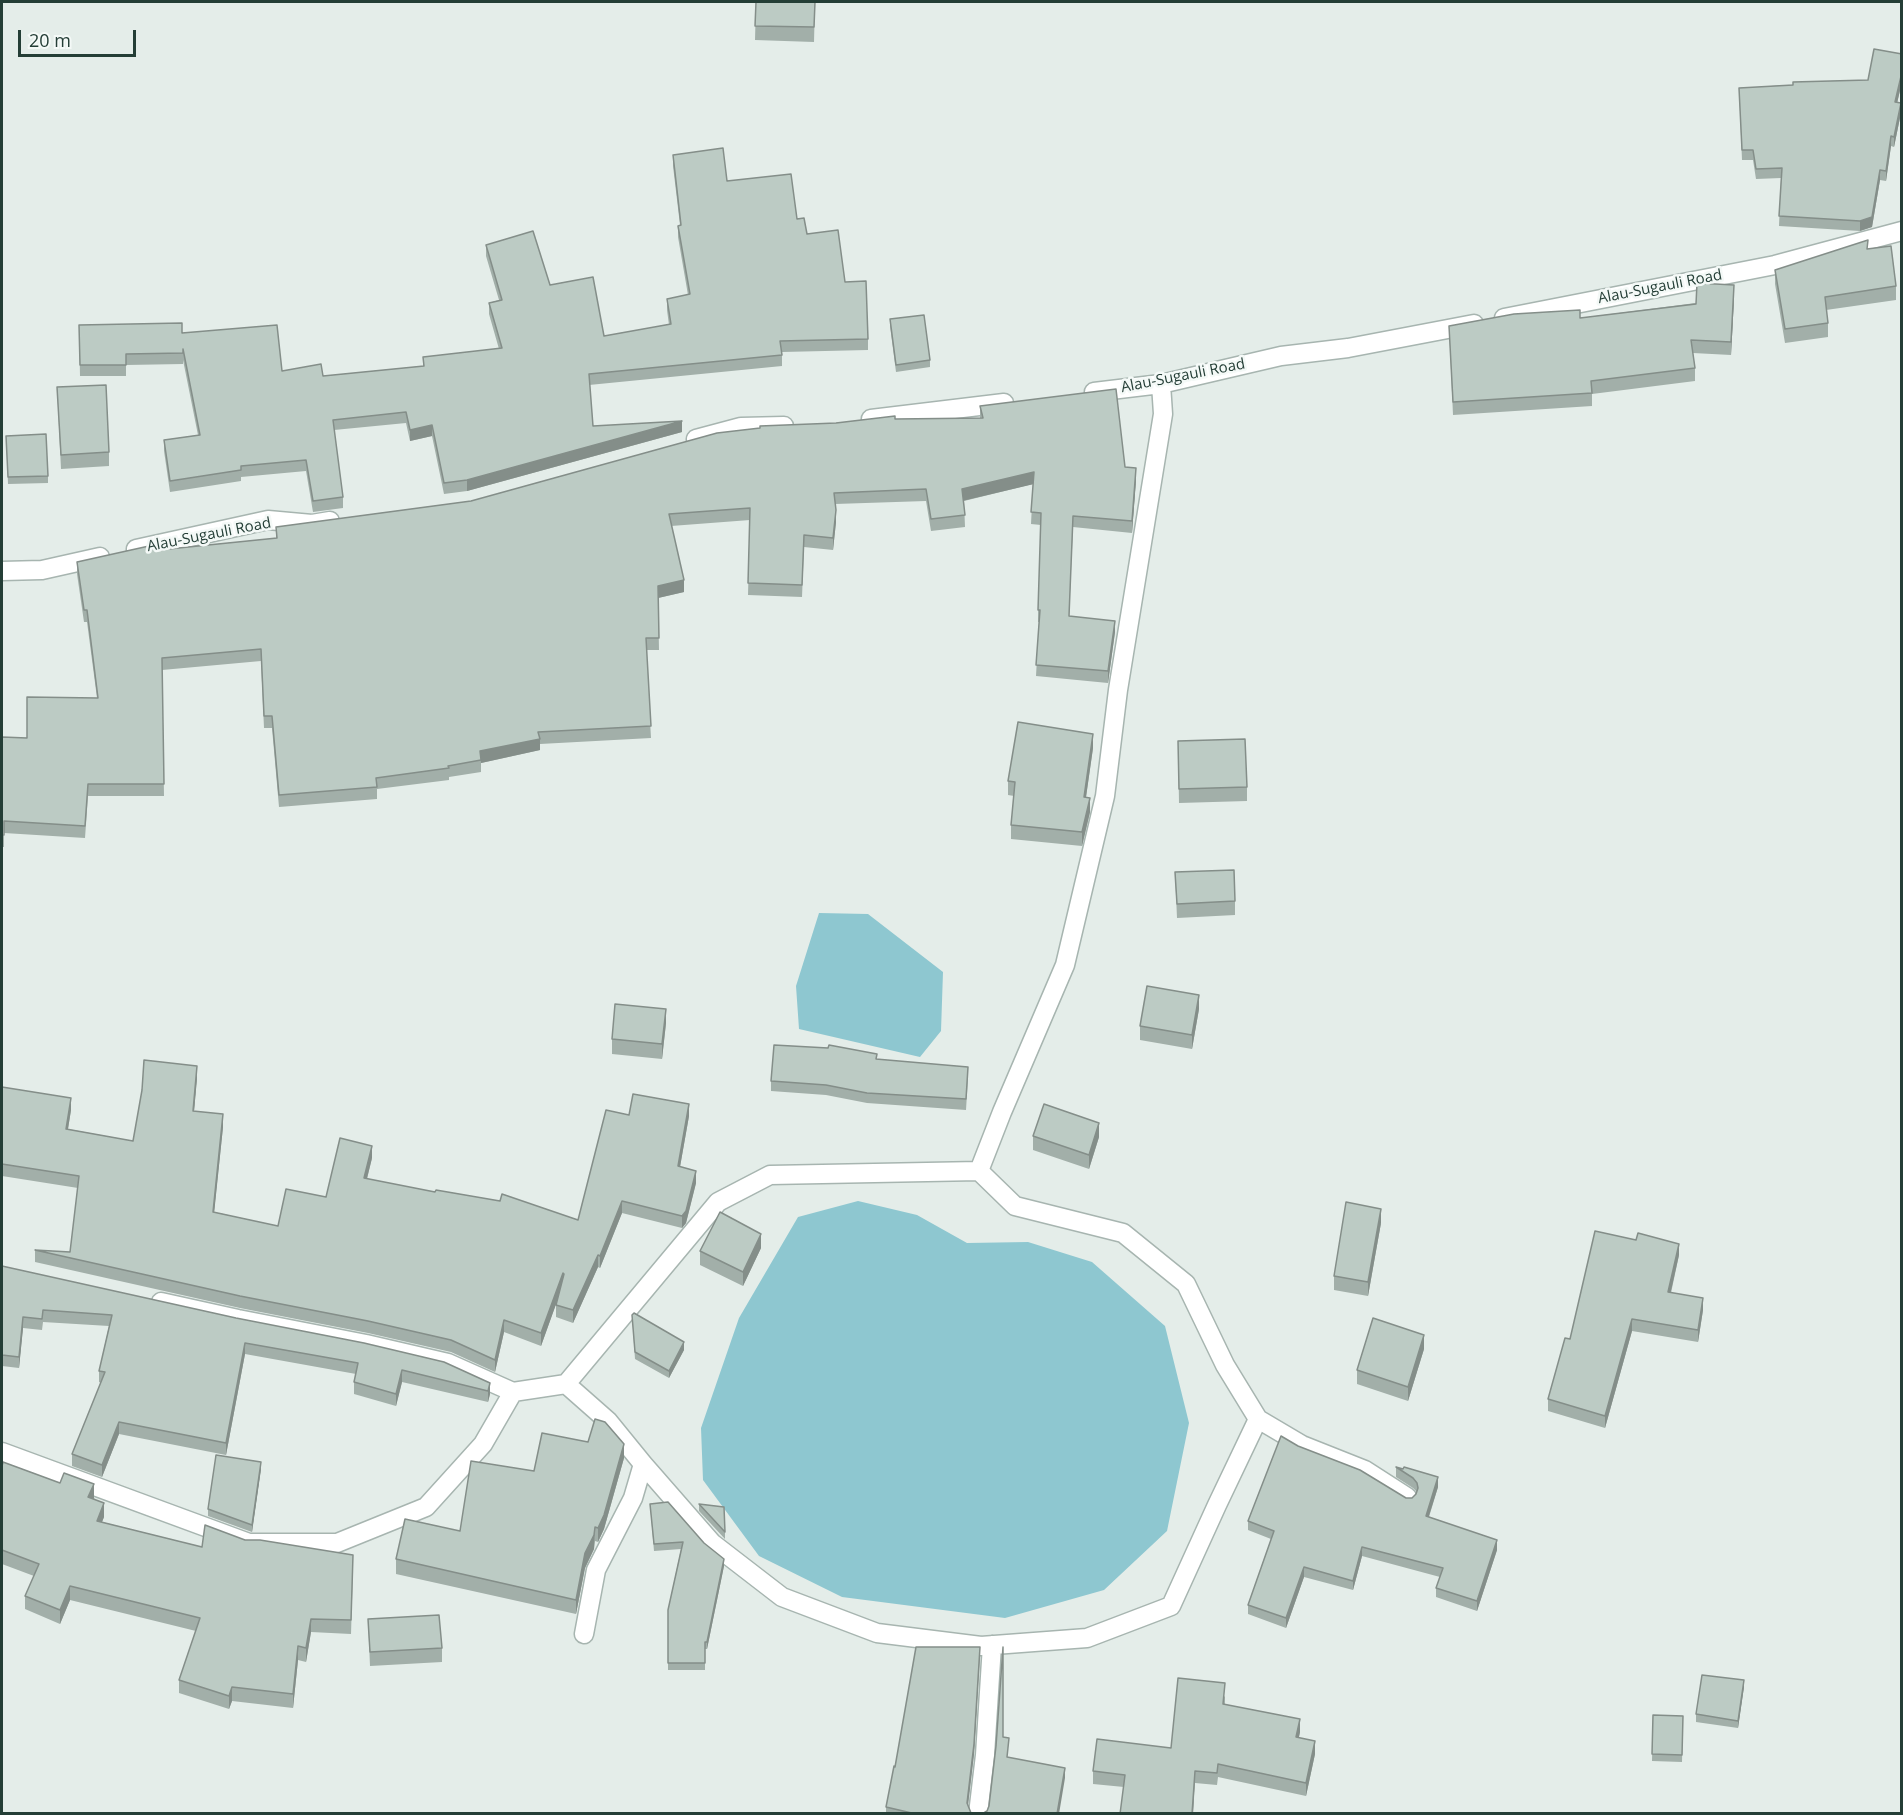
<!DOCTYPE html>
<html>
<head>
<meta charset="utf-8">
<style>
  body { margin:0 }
  #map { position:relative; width:1903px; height:1815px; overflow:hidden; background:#e4ede9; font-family:"Open Sans",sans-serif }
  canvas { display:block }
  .frame { position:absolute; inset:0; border:3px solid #243e36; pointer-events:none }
  .scale { position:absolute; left:18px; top:30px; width:118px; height:27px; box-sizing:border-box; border:3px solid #243e36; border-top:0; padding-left:8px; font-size:18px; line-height:21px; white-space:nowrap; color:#243e36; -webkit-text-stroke:4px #f4f9f7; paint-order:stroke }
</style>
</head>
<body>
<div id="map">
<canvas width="1903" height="1815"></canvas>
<div class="frame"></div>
<div class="scale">20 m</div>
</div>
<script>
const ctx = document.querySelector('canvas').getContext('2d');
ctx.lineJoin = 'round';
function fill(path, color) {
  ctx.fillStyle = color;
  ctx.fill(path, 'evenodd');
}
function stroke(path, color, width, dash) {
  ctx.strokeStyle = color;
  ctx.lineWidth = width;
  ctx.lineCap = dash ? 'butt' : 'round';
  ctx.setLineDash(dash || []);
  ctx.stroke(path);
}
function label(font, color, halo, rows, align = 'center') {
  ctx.font = font + ' "Open Sans",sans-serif';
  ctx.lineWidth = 5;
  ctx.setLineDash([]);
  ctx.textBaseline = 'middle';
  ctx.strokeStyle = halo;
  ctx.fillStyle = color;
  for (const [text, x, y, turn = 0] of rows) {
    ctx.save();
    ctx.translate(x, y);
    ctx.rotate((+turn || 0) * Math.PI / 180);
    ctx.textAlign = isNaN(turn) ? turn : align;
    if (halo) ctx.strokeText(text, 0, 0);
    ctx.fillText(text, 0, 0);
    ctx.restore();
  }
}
const water = new Path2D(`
  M 819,913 L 868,914 L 943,972 L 941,1031 L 920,1057 L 799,1029 L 796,986 Z
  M 858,1201 L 917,1215 L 967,1243 L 1028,1242 L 1092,1262 L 1165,1326 L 1189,1423 L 1167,1531 L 1104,1590 L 1005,1618 L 842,1597 L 759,1556 L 703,1480 L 701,1428 L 739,1318 L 798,1217 Z`);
const minor = new Path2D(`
  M 1504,318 L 1775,265 L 1902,231
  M 1094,392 L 1161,384 L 1281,356 L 1348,348 L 1474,324
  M 871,419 L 1004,403
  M 696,439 L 741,427 L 784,426
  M 136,549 L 268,520 L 312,524 L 330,521
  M 2,571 L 42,570 L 100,557
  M 979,1171 L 1015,1206 L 1123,1233 L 1186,1284 L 1225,1365 L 1258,1419 L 1302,1445 L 1365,1470 L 1407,1497
  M 161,1302 L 238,1319 L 366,1344 L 448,1363 L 513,1392 L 566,1384 L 608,1421 L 643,1464 L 633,1498 L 596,1570 L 584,1634
  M 566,1384 L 718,1202 L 770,1175 L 979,1171 L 1002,1112 L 1065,965 L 1105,796 L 1118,690 L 1163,414 L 1161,384
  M 2,1452 L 249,1543 L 337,1543 L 426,1507 L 483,1444 L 513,1392
  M 643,1464 L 712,1543 L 782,1597 L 877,1633 L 981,1646 L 1087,1638 L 1171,1606 L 1217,1505 L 1258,1419
  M 978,1814 L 985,1755 L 992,1645`);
const wall = new Path2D(`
  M 756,2 L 815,2 L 814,42 L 755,40 Z
  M 1902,54 L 1902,82 L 1897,103 L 1901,113 L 1894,147 L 1891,146 L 1886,181 L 1880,180 L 1872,227 L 1860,231 L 1779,226 L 1781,178 L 1756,179 L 1753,160 L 1742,160 L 1739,88 L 1868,80 Z
  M 673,155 L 727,181 L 797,219 L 807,234 L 845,282 L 868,339 L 868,350 L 782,352 L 782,366 L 589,385 L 593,426 L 682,432 L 467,491 L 444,494 L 432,436 L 410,441 L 406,423 L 334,430 L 343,497 L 343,508 L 313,512 L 306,471 L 241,477 L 241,481 L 170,492 L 164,451 L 164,440 L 198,435 L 183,360 L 183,364 L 126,365 L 126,376 L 80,376 L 79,325 L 182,333 L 282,371 L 323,376 L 423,366 L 423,357 L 499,349 L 489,314 L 489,303 L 499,300 L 486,256 L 486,245 L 550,285 L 604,336 L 669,325 L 667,310 L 667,299 L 688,295 L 678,237 L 678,226 L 680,225 L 673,166 Z
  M 1868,249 L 1896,286 L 1896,300 L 1826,310 L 1828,323 L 1828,337 L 1785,343 L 1775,284 L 1775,270 Z
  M 1734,298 L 1731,355 L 1693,353 L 1695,368 L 1695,381 L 1592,394 L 1592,406 L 1453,415 L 1449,326 L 1580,318 Z
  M 890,319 L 930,360 L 930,367 L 896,372 L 890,326 Z
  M 57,387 L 109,452 L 109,466 L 61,469 Z
  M 980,406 L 1125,467 L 1136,480 L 1132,533 L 1073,527 L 1069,616 L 1115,632 L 1108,683 L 1036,676 L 1039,622 L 1038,622 L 1038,610 L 1041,525 L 1031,524 L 1033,484 L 964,501 L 965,527 L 931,531 L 926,501 L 835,504 L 836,522 L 833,550 L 804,547 L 802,597 L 748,595 L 750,520 L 671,526 L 684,592 L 658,598 L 659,650 L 646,650 L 651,738 L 540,744 L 540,750 L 481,763 L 481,772 L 449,777 L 449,780 L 377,789 L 377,799 L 279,807 L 272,728 L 264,728 L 261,661 L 162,670 L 164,796 L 88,796 L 85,838 L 4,833 L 4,847 L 2,847 L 2,737 L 27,738 L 97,698 L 87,622 L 84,622 L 77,574 L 77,562 L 159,550 L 276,538 L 276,527 L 471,501 L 836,423 L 895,419 L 980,418 Z
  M 6,436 L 48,476 L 48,483 L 8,484 Z
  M 1178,741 L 1247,787 L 1247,801 L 1179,803 Z
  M 1093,748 L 1086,797 L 1090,812 L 1082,846 L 1011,839 L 1011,825 L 1014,796 L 1008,795 L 1008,781 Z
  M 1175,872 L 1235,901 L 1235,915 L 1177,918 Z
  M 1199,1009 L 1192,1049 L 1140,1040 L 1140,1026 Z
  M 666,1023 L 662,1059 L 612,1054 L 612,1039 Z
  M 877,1059 L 968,1077 L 966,1110 L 867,1103 L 826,1095 L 771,1091 L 771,1081 Z
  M 197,1078 L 194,1111 L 223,1127 L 214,1212 L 278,1226 L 326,1197 L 372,1158 L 367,1179 L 578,1220 L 629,1115 L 689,1116 L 680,1167 L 696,1183 L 686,1223 L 682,1228 L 622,1213 L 600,1268 L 598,1267 L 573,1323 L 556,1317 L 556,1305 L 558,1298 L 541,1346 L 504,1332 L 495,1372 L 451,1352 L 368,1333 L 240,1308 L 35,1262 L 35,1250 L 70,1252 L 78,1188 L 2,1176 L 2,1087 L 71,1110 L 68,1129 L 133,1141 Z
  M 1033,1136 L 1099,1137 L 1089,1169 L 1033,1150 Z
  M 1381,1223 L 1368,1296 L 1334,1290 L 1334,1276 Z
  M 761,1248 L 743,1286 L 700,1265 L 700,1251 Z
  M 1679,1255 L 1671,1293 L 1703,1310 L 1698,1342 L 1632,1331 L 1605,1428 L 1548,1411 L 1548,1399 L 1570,1339 Z
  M 2,1266 L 490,1383 L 490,1394 L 488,1402 L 402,1382 L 396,1406 L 354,1394 L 354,1382 L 356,1374 L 245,1354 L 226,1455 L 119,1434 L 102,1477 L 72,1466 L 72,1454 L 101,1383 L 99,1382 L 99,1371 L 109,1326 L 43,1322 L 42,1330 L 23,1328 L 19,1368 L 2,1366 Z
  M 632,1315 L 684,1350 L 669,1378 L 635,1359 Z
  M 1424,1349 L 1408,1401 L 1357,1384 L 1357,1370 Z
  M 1298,1446 L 1406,1498 L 1412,1498 L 1416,1494 L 1417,1492 L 1413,1488 L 1396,1477 L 1396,1467 L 1438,1487 L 1429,1517 L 1497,1550 L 1477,1611 L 1436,1597 L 1436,1588 L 1440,1577 L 1362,1556 L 1353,1590 L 1304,1577 L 1286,1628 L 1248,1614 L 1248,1605 L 1271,1539 L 1248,1530 L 1248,1521 Z
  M 624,1458 L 604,1529 L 598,1542 L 595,1541 L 594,1549 L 585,1568 L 576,1614 L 396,1574 L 396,1559 L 460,1531 L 534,1471 Z
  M 2,1466 L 94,1498 L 104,1517 L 102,1522 L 202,1547 L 245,1540 L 353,1569 L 351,1634 L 311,1632 L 306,1662 L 298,1660 L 293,1708 L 232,1701 L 229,1709 L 179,1693 L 179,1680 L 196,1631 L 70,1600 L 60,1624 L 25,1609 L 25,1596 L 34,1576 L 2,1564 Z
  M 261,1469 L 252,1532 L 208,1516 L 208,1509 Z
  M 650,1504 L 724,1566 L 707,1649 L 705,1649 L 705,1670 L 668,1670 L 668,1610 L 681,1549 L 654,1551 Z
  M 699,1504 L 725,1532 L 725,1539 L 699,1511 Z
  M 368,1619 L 442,1648 L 442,1662 L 370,1666 Z
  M 980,1657 L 974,1754 L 968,1805 L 971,1813 L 972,1814 L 886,1814 L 886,1807 L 895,1767 Z
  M 1744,1687 L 1738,1728 L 1696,1722 L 1696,1714 Z
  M 1225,1696 L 1225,1704 L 1300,1732 L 1299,1737 L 1315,1754 L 1306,1796 L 1218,1777 L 1217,1785 L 1195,1783 L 1193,1814 L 1120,1814 L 1124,1787 L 1093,1784 L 1093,1771 L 1171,1748 Z
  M 1653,1715 L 1683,1716 L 1682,1762 L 1652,1761 Z`);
const shadedWall = new Path2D(`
  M 1902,72 L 1902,82 L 1895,112 L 1895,102 Z
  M 1901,103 L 1901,113 L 1894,147 L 1894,137 Z
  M 1891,136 L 1891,146 L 1886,181 L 1886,171 Z
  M 1880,170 L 1880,180 L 1872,227 L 1860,231 L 1860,221 Z
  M 1734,285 L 1734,298 L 1731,355 L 1731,342 Z
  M 682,421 L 682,432 L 467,491 L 467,480 Z
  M 432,425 L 432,436 L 410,441 L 410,430 Z
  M 1136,468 L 1136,480 L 1132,533 L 1132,521 Z
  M 1034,472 L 1034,484 L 962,501 L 962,489 Z
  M 836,510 L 836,522 L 833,550 L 833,538 Z
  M 684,580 L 684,592 L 658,598 L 658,586 Z
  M 1115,621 L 1115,632 L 1108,683 L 1108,671 Z
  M 1093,734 L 1093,748 L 1084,811 L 1084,797 Z
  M 540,739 L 540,750 L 481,763 L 480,751 Z
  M 1090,798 L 1090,812 L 1082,846 L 1082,832 Z
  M 1199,995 L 1199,1009 L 1192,1049 L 1192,1035 Z
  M 666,1009 L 666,1023 L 662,1059 L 662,1044 Z
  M 197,1066 L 197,1078 L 193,1123 L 193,1111 Z
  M 71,1098 L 71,1110 L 66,1141 L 66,1129 Z
  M 689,1104 L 689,1116 L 678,1178 L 678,1166 Z
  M 223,1114 L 223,1127 L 213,1224 L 213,1212 Z
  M 1099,1123 L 1099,1137 L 1089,1169 L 1089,1155 Z
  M 372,1146 L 372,1158 L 364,1190 L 364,1178 Z
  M 696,1171 L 696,1183 L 686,1223 L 682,1228 L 682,1216 Z
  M 622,1201 L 622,1213 L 600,1268 L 600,1256 Z
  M 1381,1209 L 1381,1223 L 1368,1296 L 1368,1282 Z
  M 761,1234 L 761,1248 L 743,1286 L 743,1272 Z
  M 1679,1244 L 1679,1255 L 1668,1304 L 1668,1292 Z
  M 598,1255 L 598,1267 L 573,1323 L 573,1310 Z
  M 563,1273 L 563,1285 L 541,1346 L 541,1333 Z
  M 1703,1298 L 1703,1310 L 1698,1342 L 1698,1330 Z
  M 23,1317 L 23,1328 L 19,1368 L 19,1357 Z
  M 1632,1319 L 1632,1331 L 1605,1428 L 1605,1416 Z
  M 504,1320 L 504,1332 L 495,1372 L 495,1360 Z
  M 1424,1335 L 1424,1349 L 1408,1401 L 1408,1387 Z
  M 684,1342 L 684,1350 L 669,1378 L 669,1371 Z
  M 245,1343 L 245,1354 L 226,1455 L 226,1443 Z
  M 402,1370 L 402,1382 L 396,1406 L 396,1394 Z
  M 490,1383 L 490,1394 L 488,1402 L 488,1391 Z
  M 119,1422 L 119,1434 L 102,1477 L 102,1465 Z
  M 624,1444 L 624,1458 L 604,1529 L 598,1542 L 598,1528 Z
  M 261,1462 L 261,1469 L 252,1532 L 252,1525 Z
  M 1438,1477 L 1438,1487 L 1426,1525 L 1426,1516 Z
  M 94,1484 L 94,1498 L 88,1510 L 88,1497 Z
  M 104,1503 L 104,1517 L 97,1534 L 97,1521 Z
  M 595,1527 L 594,1549 L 585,1568 L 576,1614 L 576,1600 L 585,1553 Z
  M 1497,1540 L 1497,1550 L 1477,1611 L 1477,1601 Z
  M 1362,1547 L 1362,1556 L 1353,1590 L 1353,1581 Z
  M 724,1559 L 724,1566 L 707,1649 L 707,1642 Z
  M 1304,1567 L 1304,1577 L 1286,1628 L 1286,1618 Z
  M 70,1586 L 70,1600 L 60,1624 L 60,1610 Z
  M 311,1619 L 311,1632 L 306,1662 L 306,1648 Z
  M 298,1646 L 298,1660 L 293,1708 L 293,1694 Z
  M 980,1647 L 974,1754 L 967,1813 L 967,1803 Z
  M 1744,1680 L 1744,1687 L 1738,1728 L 1738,1721 Z
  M 232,1687 L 232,1701 L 229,1709 L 229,1696 Z
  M 1300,1719 L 1300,1732 L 1296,1749 L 1296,1737 Z
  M 1315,1741 L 1315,1754 L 1306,1796 L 1306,1783 Z
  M 1065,1768 L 1065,1778 L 1059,1814 L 1057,1814 Z
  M 1195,1771 L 1193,1814 L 1192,1814 Z`);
const building = new Path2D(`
  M 756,2 L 815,2 L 814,27 L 755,26 Z
  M 1874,49 L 1902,54 L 1902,72 L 1895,102 L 1901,103 L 1894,137 L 1891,136 L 1886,171 L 1880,170 L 1872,217 L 1860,221 L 1779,216 L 1782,168 L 1756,169 L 1753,150 L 1742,150 L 1739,88 L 1793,85 L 1793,82 L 1868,80 Z
  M 723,148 L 727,181 L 791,174 L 797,219 L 804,218 L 807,234 L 838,230 L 845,282 L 866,281 L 868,339 L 780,341 L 782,355 L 589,374 L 593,426 L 682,421 L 467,480 L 444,483 L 432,425 L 410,430 L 406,412 L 333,420 L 343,497 L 313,501 L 306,460 L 241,466 L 241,470 L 170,481 L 164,440 L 200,435 L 183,349 L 183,353 L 126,354 L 126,365 L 80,365 L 79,325 L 182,323 L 182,333 L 277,325 L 282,371 L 321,364 L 323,376 L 424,366 L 423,357 L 502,348 L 489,303 L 502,300 L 486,245 L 533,231 L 550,285 L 593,277 L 604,336 L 671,324 L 667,299 L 690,294 L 678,226 L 681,225 L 673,155 Z
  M 1868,240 L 1867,249 L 1891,246 L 1896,286 L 1825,297 L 1828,323 L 1785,329 L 1775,270 Z
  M 1697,283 L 1734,285 L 1731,342 L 1691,340 L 1695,368 L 1591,381 L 1592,393 L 1453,402 L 1449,326 L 1514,314 L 1580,310 L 1580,318 L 1696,304 Z
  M 924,315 L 930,360 L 896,365 L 890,319 Z
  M 106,385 L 109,452 L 61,455 L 57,387 Z
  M 1116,389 L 1125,467 L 1136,468 L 1132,521 L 1073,516 L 1069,616 L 1115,621 L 1108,671 L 1036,665 L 1040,610 L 1038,610 L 1041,513 L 1031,512 L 1034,472 L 962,489 L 965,515 L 931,519 L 926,489 L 834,493 L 836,510 L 833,538 L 804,535 L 802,585 L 748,583 L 750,508 L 669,514 L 684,580 L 658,586 L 659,638 L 646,638 L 651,726 L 538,732 L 540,739 L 480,751 L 481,760 L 448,766 L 449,768 L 376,778 L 377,787 L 279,795 L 272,716 L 264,716 L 261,649 L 162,658 L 164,784 L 88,784 L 85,826 L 4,821 L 4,835 L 2,835 L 2,737 L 27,738 L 27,697 L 98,698 L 87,610 L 84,610 L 77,562 L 158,544 L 159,550 L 277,538 L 276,527 L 471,501 L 717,433 L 760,428 L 760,426 L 836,423 L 895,416 L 895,419 L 983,418 L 980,406 Z
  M 46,434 L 48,476 L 8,477 L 6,436 Z
  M 1018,722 L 1093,734 L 1084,797 L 1090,798 L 1082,832 L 1011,825 L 1015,782 L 1008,781 Z
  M 1245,739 L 1247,787 L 1179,789 L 1178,741 Z
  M 1234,870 L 1235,901 L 1177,904 L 1175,872 Z
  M 1147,986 L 1199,995 L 1192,1035 L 1140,1026 Z
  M 615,1004 L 666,1009 L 662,1044 L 612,1039 Z
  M 774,1045 L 828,1048 L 829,1045 L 877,1054 L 876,1059 L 968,1067 L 966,1099 L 867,1093 L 826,1085 L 771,1081 Z
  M 144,1060 L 197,1066 L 193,1111 L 223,1114 L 213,1212 L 278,1226 L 286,1189 L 326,1197 L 340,1138 L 372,1146 L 364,1178 L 435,1192 L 436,1190 L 500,1201 L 502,1194 L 578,1220 L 606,1110 L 629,1115 L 633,1094 L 689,1104 L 678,1166 L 696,1171 L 686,1211 L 682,1216 L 622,1201 L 600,1256 L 598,1255 L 573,1310 L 556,1305 L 564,1274 L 563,1273 L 541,1333 L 504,1320 L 495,1360 L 451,1340 L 368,1321 L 240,1296 L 35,1250 L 70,1252 L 79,1176 L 2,1164 L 2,1087 L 71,1098 L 66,1129 L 133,1141 L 142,1090 Z
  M 1044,1104 L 1099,1123 L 1089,1155 L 1033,1136 Z
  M 1346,1202 L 1381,1209 L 1368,1282 L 1334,1276 Z
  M 720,1212 L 761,1234 L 743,1272 L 700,1251 Z
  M 1595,1231 L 1636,1240 L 1638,1233 L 1679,1244 L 1668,1292 L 1703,1298 L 1698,1330 L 1632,1319 L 1605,1416 L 1548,1399 L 1565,1338 L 1570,1339 Z
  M 2,1266 L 236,1318 L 364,1343 L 444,1362 L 490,1383 L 488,1391 L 402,1370 L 396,1394 L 354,1382 L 358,1363 L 245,1343 L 226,1443 L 119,1422 L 102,1465 L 72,1454 L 105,1372 L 99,1371 L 112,1315 L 43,1310 L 42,1319 L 23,1317 L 19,1357 L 2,1355 Z
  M 634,1313 L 684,1342 L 669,1371 L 635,1352 L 632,1315 Z
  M 1373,1318 L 1424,1335 L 1408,1387 L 1357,1370 Z
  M 595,1419 L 605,1422 L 624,1444 L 604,1515 L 598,1528 L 595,1527 L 594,1535 L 585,1553 L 576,1600 L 396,1559 L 405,1519 L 460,1531 L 471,1461 L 534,1471 L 542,1433 L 588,1442 Z
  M 1281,1436 L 1298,1446 L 1360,1470 L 1406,1498 L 1412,1498 L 1416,1494 L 1418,1488 L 1417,1483 L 1413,1478 L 1396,1467 L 1403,1469 L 1404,1467 L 1438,1477 L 1426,1516 L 1497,1540 L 1477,1601 L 1436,1588 L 1443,1568 L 1362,1547 L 1353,1581 L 1304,1567 L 1286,1618 L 1248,1605 L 1274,1531 L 1248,1521 Z
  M 216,1455 L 261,1462 L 252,1525 L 208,1509 Z
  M 3,1462 L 60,1483 L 64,1473 L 94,1484 L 88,1497 L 104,1503 L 97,1521 L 202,1547 L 205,1525 L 245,1540 L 260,1540 L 353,1555 L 351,1620 L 311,1619 L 306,1648 L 298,1646 L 293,1694 L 232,1687 L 229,1696 L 179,1680 L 200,1618 L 70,1586 L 60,1610 L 25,1596 L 39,1564 L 2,1550 L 2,1466 Z
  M 668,1502 L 704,1543 L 724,1559 L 707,1642 L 705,1642 L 705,1663 L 668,1663 L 668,1610 L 683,1542 L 654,1544 L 650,1504 Z
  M 699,1504 L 724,1507 L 725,1532 Z
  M 439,1615 L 442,1648 L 370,1652 L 368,1619 Z
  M 916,1647 L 980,1647 L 974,1744 L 967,1803 L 971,1813 L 972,1814 L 916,1814 L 886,1807 L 894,1766 L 895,1767 Z
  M 1003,1647 L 1003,1737 L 1009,1738 L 1007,1757 L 1065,1768 L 1057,1814 L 982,1814 L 987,1811 L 989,1806 L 996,1746 Z
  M 1702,1675 L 1744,1680 L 1738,1721 L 1696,1714 Z
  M 1178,1678 L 1225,1683 L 1223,1704 L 1300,1719 L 1296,1737 L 1315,1741 L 1306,1783 L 1218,1764 L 1217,1773 L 1195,1771 L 1192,1814 L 1120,1814 L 1125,1775 L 1093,1771 L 1097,1739 L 1171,1748 Z
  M 1653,1715 L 1683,1716 L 1682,1755 L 1652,1754 Z`);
const streetNames = [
  ["Alau-Sugauli Road",1660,287,-11],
  ["Alau-Sugauli Road",1183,376,-11],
  ["Alau-Sugauli Road",209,535,-11]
];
fill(water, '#8ec7d0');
stroke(minor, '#a7b5b0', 21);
stroke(minor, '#fff', 18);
fill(wall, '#a2afa9');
fill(shadedWall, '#848e89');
fill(building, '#bccbc4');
stroke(building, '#848e89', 1.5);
label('15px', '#243e36', '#f4f9f7', streetNames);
</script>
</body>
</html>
